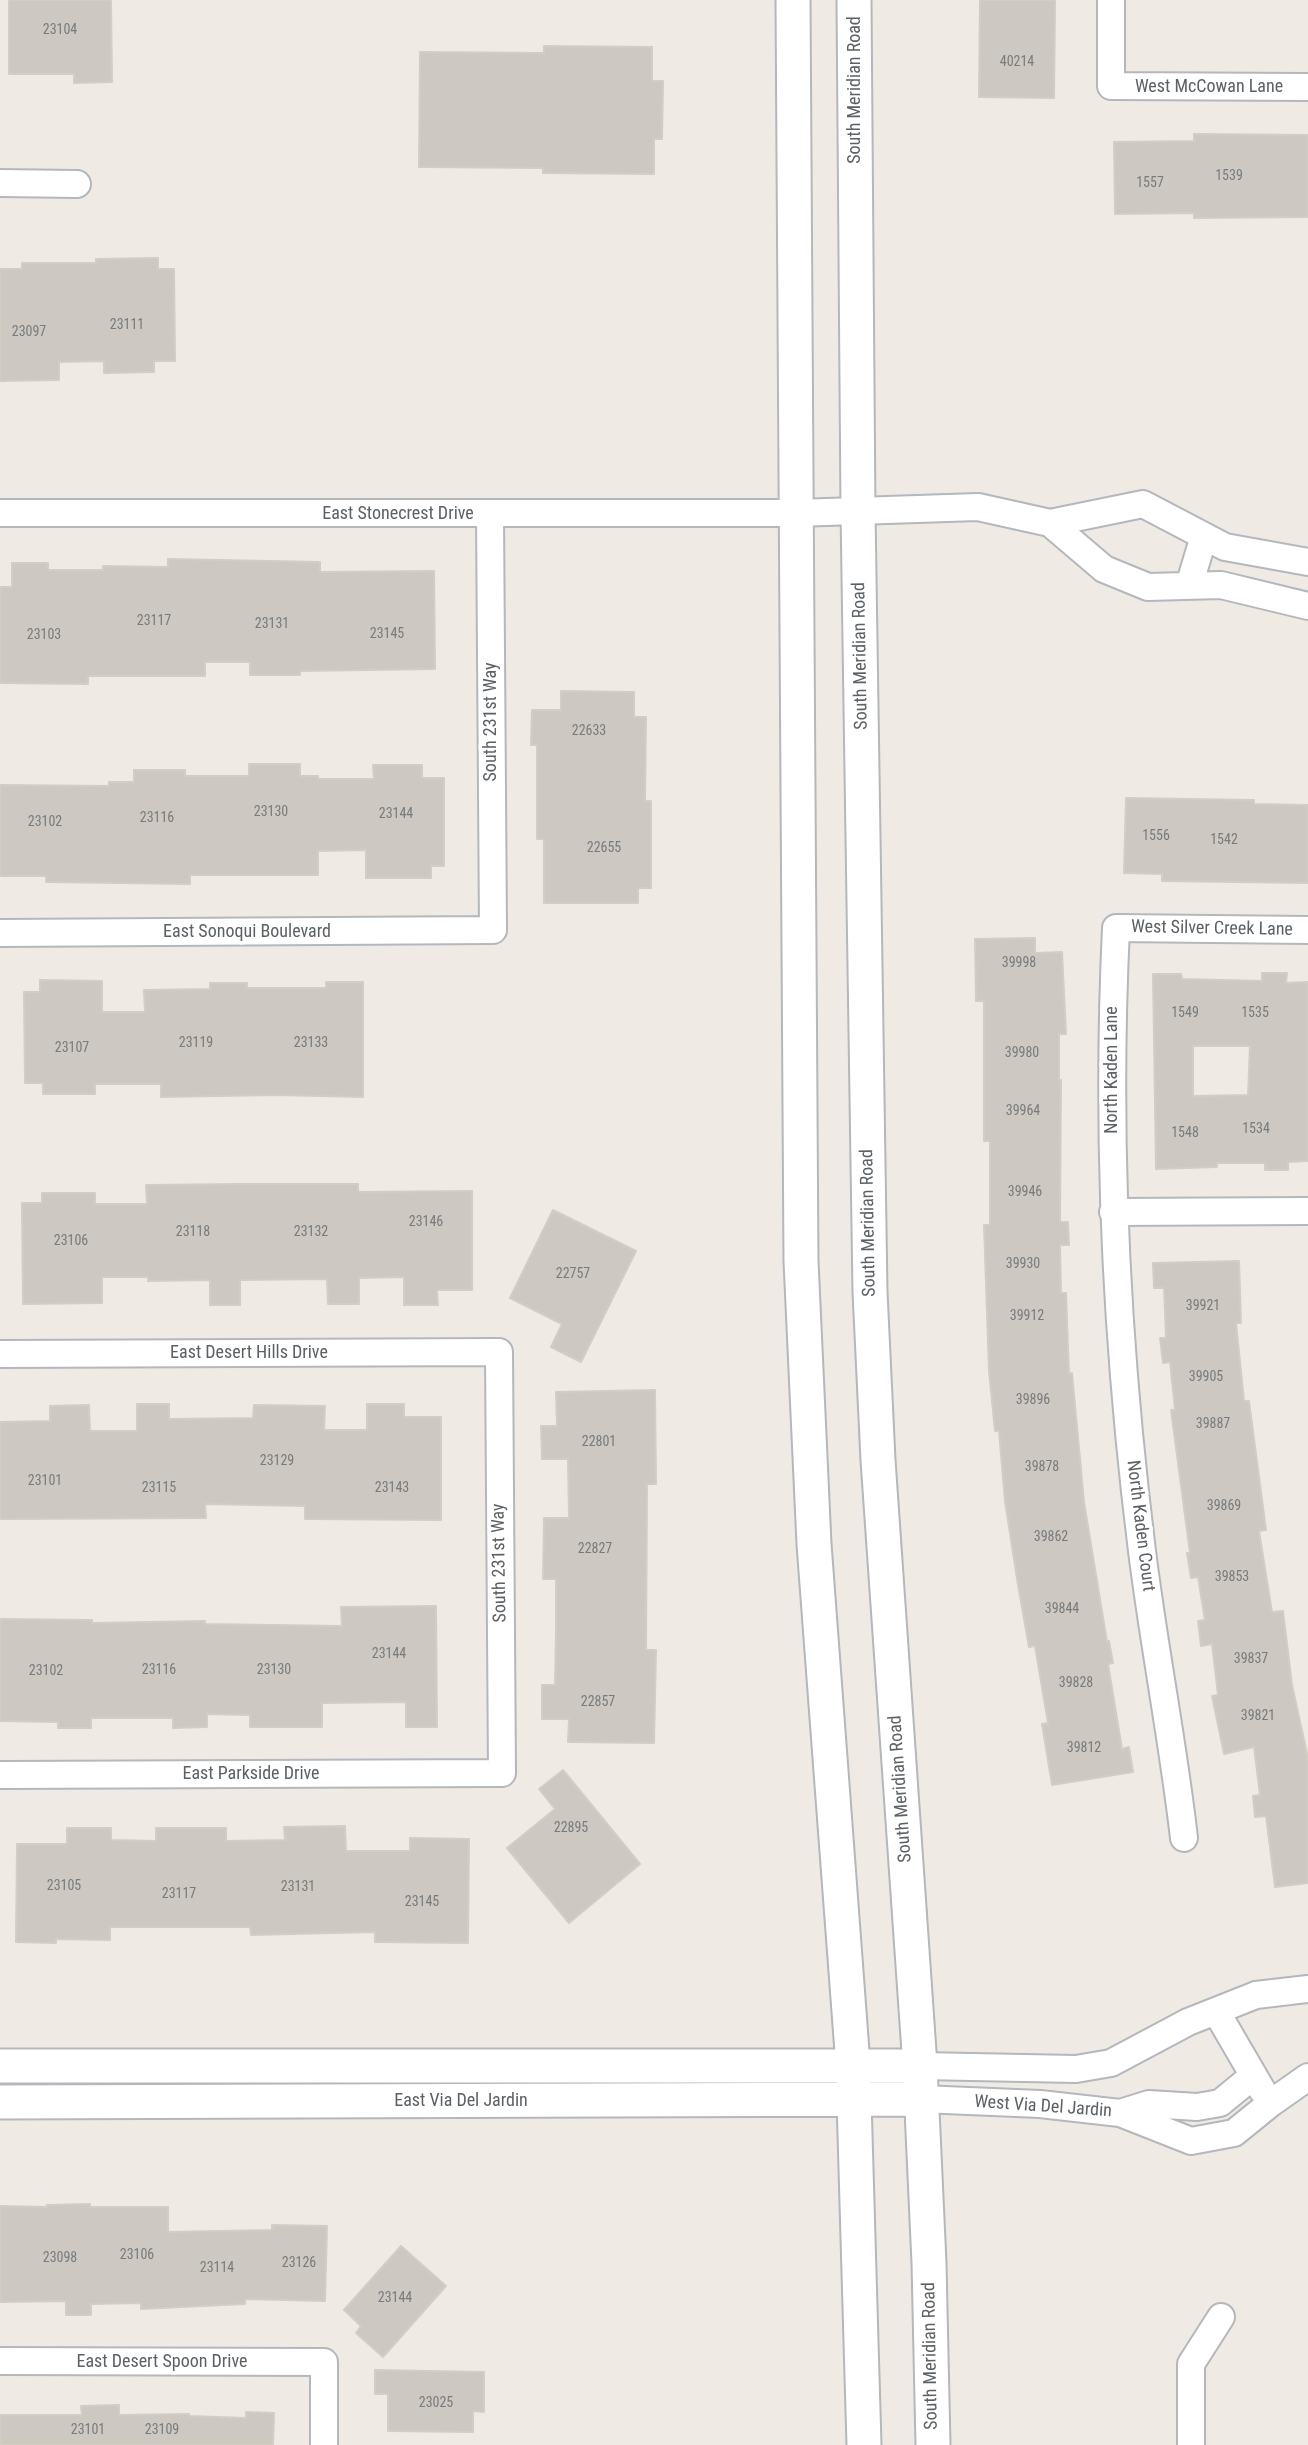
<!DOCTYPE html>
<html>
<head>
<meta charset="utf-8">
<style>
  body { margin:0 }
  canvas { display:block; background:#efebe4 }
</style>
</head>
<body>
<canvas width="1308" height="2445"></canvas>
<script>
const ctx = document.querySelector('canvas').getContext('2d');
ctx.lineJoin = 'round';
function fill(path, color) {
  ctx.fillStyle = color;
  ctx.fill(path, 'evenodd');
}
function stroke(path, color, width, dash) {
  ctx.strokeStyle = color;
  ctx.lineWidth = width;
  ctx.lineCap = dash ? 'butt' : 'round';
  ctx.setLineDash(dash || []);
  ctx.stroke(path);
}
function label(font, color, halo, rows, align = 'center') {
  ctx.font = font + ' "Roboto Condensed",sans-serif';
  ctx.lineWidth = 7;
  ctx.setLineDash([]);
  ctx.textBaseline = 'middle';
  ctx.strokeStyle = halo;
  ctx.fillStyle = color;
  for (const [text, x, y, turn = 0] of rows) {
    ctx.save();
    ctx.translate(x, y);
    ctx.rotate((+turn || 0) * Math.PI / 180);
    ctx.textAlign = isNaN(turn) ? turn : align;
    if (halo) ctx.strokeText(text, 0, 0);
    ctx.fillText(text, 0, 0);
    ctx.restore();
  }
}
const building = new Path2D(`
  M 9,0 L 111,0 L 112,82 L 74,83 L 74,74 L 9,74 Z
  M 980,0 L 1055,0 L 1054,98 L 979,97 Z
  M 544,46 L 652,47 L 652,81 L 663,81 L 662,139 L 654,139 L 654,174 L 543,173 L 543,168 L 419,167 L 420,52 L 544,53 Z
  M 1194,134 L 1308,135 L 1308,217 L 1194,218 L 1194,213 L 1115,214 L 1114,142 L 1194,141 Z
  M 158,258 L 158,269 L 174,269 L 175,361 L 154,361 L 154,372 L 104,373 L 104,361 L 59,362 L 59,380 L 0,381 L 0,269 L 22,269 L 22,263 L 96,263 L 96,259 Z
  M 168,559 L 320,562 L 320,572 L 434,571 L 435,669 L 300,671 L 300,675 L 250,675 L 250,662 L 205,662 L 205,676 L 88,676 L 88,684 L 0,683 L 0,587 L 12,587 L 12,563 L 48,563 L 48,570 L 103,570 L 103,566 L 168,567 Z
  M 561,691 L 634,692 L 634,717 L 646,717 L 645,801 L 651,801 L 651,888 L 638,888 L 638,903 L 544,903 L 544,839 L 537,839 L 537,745 L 531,745 L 532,710 L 561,710 Z
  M 249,764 L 300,764 L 300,776 L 318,776 L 318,779 L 374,779 L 373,765 L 422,765 L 422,778 L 444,778 L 444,866 L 431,866 L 431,878 L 366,878 L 366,850 L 318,851 L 318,875 L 190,875 L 190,884 L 46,882 L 46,876 L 0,876 L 0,785 L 109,786 L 109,782 L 134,782 L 134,770 L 185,770 L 185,776 L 249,776 Z
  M 1126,798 L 1254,800 L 1254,804 L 1308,805 L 1308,883 L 1162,881 L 1162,874 L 1124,873 Z
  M 1035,938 L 1035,953 L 1062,952 L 1066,1034 L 1059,1034 L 1059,1080 L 1061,1080 L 1060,1222 L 1068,1222 L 1069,1245 L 1060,1245 L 1061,1293 L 1066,1293 L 1069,1374 L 1072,1373 L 1084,1502 L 1107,1642 L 1109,1641 L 1113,1663 L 1108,1664 L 1122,1749 L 1129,1747 L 1133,1772 L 1052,1785 L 1042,1724 L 1048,1723 L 1035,1646 L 1029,1647 L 1018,1585 L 1005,1501 L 999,1431 L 995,1431 L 989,1371 L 984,1225 L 990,1225 L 990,1141 L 984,1141 L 984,1001 L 976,1001 L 975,939 Z
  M 1262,973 L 1287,973 L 1286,983 L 1308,982 L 1308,1161 L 1288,1162 L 1288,1170 L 1265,1170 L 1265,1163 L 1217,1163 L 1217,1167 L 1156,1169 L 1153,974 L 1181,974 L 1182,979 L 1262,981 ZM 1193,1046 L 1250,1046 L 1248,1095 L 1193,1096 Z
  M 40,980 L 102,981 L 102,1012 L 145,1012 L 144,990 L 210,989 L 210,983 L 247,983 L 247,988 L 326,988 L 326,982 L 363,982 L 363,1097 L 276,1095 L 161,1097 L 161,1084 L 95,1084 L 95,1094 L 43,1094 L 43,1083 L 25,1083 L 24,992 L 40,992 Z
  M 239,1184 L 358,1184 L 358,1192 L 472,1191 L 472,1290 L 437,1290 L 438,1305 L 404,1305 L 404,1277 L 359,1278 L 359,1304 L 328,1304 L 327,1279 L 240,1280 L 240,1305 L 210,1305 L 210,1280 L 148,1281 L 148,1277 L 102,1277 L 102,1303 L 23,1304 L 22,1203 L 42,1203 L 42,1193 L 95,1193 L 95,1204 L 147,1204 L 146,1185 Z
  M 553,1210 L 636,1251 L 581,1362 L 551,1347 L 562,1324 L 510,1298 Z
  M 1239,1261 L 1241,1323 L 1236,1323 L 1244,1401 L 1249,1401 L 1266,1530 L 1259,1531 L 1272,1612 L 1283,1611 L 1292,1685 L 1308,1758 L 1308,1883 L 1275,1887 L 1266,1816 L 1255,1817 L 1253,1796 L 1260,1795 L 1254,1747 L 1224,1754 L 1212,1696 L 1218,1695 L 1212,1644 L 1201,1646 L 1198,1621 L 1205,1620 L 1198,1577 L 1191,1578 L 1187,1553 L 1190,1553 L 1171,1410 L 1175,1410 L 1170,1362 L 1163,1363 L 1160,1338 L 1166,1338 L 1164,1288 L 1154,1288 L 1153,1263 Z
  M 655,1390 L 656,1484 L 647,1484 L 646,1650 L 656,1650 L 654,1743 L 568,1742 L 569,1719 L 542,1719 L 542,1685 L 555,1685 L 556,1631 L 556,1579 L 543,1579 L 544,1518 L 569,1518 L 568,1459 L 542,1459 L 541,1426 L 557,1426 L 556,1392 Z
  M 137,1404 L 169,1404 L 169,1419 L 253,1418 L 254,1405 L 325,1406 L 324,1430 L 367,1430 L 367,1404 L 404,1404 L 404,1417 L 441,1417 L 441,1520 L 305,1519 L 305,1506 L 205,1504 L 206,1518 L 0,1519 L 0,1422 L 50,1421 L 50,1406 L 89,1405 L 90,1431 L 137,1431 Z
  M 436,1606 L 437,1727 L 406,1727 L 406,1702 L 322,1703 L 322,1727 L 250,1727 L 250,1715 L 207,1714 L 207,1727 L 173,1728 L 173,1718 L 91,1718 L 91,1728 L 58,1728 L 58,1722 L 0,1721 L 0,1619 L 92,1620 L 92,1623 L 205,1621 L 205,1624 L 342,1626 L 341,1607 Z
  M 563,1770 L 640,1864 L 569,1923 L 507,1848 L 555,1809 L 539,1789 Z
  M 345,1826 L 346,1851 L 410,1851 L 410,1838 L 469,1839 L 468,1943 L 375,1942 L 375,1932 L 251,1935 L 250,1927 L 110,1927 L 110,1940 L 56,1939 L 56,1943 L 16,1942 L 17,1844 L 67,1844 L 67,1828 L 111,1828 L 111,1840 L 156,1841 L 156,1828 L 226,1828 L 226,1841 L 285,1840 L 284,1827 Z
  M 90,2204 L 90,2207 L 168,2207 L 168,2232 L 272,2230 L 272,2225 L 327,2226 L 325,2301 L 245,2299 L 245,2304 L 141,2309 L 141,2303 L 91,2304 L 91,2315 L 66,2315 L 66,2301 L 0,2302 L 0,2206 L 47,2207 L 47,2205 Z
  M 401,2246 L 446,2286 L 383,2357 L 356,2333 L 361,2326 L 344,2310 Z
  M 375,2370 L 484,2372 L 484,2412 L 473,2411 L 473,2432 L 388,2431 L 388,2394 L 375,2394 Z
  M 119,2405 L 119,2415 L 189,2414 L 189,2416 L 246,2418 L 246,2412 L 274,2413 L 273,2445 L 0,2445 L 0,2415 L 82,2415 L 81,2406 Z`);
const minor = new Path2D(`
  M 1111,0 L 1111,86 L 1308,87
  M 0,183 L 77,184
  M 0,513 L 796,513 L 978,507 L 1050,523 L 1143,504 L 1225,547 L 1308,562
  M 1050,523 L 1104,569 L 1148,587 L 1221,585 L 1308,606
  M 1189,586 L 1204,536
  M 0,933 L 493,930 L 490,514
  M 1113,1212 L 1308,1211
  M 0,1354 L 499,1352 L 502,1773 L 0,1775
  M 1184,1838 C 1173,1742 1154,1647 1142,1551 C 1116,1343 1106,1136 1116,928 L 1308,930
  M 1216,2011 L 1262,2090
  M 920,2066 L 1076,2069 L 1111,2063 L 1188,2022 L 1256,1995 L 1308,1989
  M 921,2099 L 1040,2104 L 1120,2113 L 1191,2141 L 1234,2133 L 1271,2103 L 1308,2077
  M 1120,2113 L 1149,2104 L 1197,2107 L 1220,2103 L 1253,2076
  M 0,2361 L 324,2362 L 324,2445
  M 1191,2445 L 1191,2364 L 1221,2317`);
const tertiary = new Path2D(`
  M 793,0 L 801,1261 L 814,1544 L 853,2065 L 864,2445
  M 854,0 L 858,511 L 870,1292 L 878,1460 L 920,2066 L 929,2263 L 933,2445
  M 0,2066 L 920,2066
  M 0,2102 L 921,2099`);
const numberNames = [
  ["23104",60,30],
  ["40214",1017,62],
  ["1539",1229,176],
  ["1557",1150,183],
  ["23111",127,325],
  ["23097",29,332],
  ["23117",154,621],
  ["23131",272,624],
  ["23145",387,634],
  ["23103",44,635],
  ["22633",589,731],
  ["23130",271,812],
  ["23144",396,814],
  ["23116",157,818],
  ["23102",45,822],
  ["1556",1156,836],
  ["1542",1224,840],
  ["22655",604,848],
  ["39998",1019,963],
  ["1549",1185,1013],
  ["1535",1255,1013],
  ["23119",196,1043],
  ["23133",311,1043],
  ["23107",72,1048],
  ["39980",1022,1053],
  ["39964",1023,1111],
  ["1534",1256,1129],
  ["1548",1185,1133],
  ["39946",1025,1192],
  ["23146",426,1222],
  ["23118",193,1232],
  ["23132",311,1232],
  ["23106",71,1241],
  ["39930",1023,1264],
  ["22757",573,1274],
  ["39921",1203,1306],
  ["39912",1027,1316],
  ["39905",1206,1377],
  ["39896",1033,1400],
  ["39887",1213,1424],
  ["22801",599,1442],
  ["23129",277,1461],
  ["39878",1042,1467],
  ["23101",45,1481],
  ["23115",159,1488],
  ["23143",392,1488],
  ["39869",1224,1506],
  ["39862",1051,1537],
  ["22827",595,1549],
  ["39853",1232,1577],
  ["39844",1062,1609],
  ["23144",389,1654],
  ["39837",1251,1659],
  ["23116",159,1670],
  ["23130",274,1670],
  ["23102",46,1671],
  ["39828",1076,1683],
  ["22857",598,1702],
  ["39821",1258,1716],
  ["39812",1084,1748],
  ["22895",571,1828],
  ["23105",64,1886],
  ["23131",298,1887],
  ["23117",179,1894],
  ["23145",422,1902],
  ["23106",137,2255],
  ["23098",60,2258],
  ["23126",299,2263],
  ["23114",217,2268],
  ["23144",395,2298],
  ["23025",436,2403],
  ["23101",88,2430],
  ["23109",162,2430]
];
const streetNames = [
  ["West McCowan Lane",1209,87],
  ["South Meridian Road",855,90,-90],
  ["East Stonecrest Drive",398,514],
  ["South Meridian Road",861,656,-91],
  ["South 231st Way",491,722,-90],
  ["West Silver Creek Lane",1212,929,1],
  ["East Sonoqui Boulevard",247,932],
  ["North Kaden Lane",1112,1070,-90],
  ["South Meridian Road",869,1223,-91],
  ["East Desert Hills Drive",249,1353],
  ["North Kaden Court",1140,1526,83],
  ["South 231st Way",500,1563,-91],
  ["East Parkside Drive",251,1774],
  ["South Meridian Road",901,1789,-94],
  ["East Via Del Jardin",461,2101],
  ["West Via Del Jardin",1043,2107,4],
  ["South Meridian Road",931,2356,-91],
  ["East Desert Spoon Drive",162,2362]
];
fill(building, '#cdc8c2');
stroke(building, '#d4cdc2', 2);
stroke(minor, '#b4b7bb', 30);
stroke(tertiary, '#b4b7bb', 37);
stroke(minor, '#fff', 26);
stroke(tertiary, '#fff', 33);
label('14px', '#787b7c', null, numberNames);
label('18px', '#5c6165', '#fff', streetNames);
</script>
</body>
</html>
